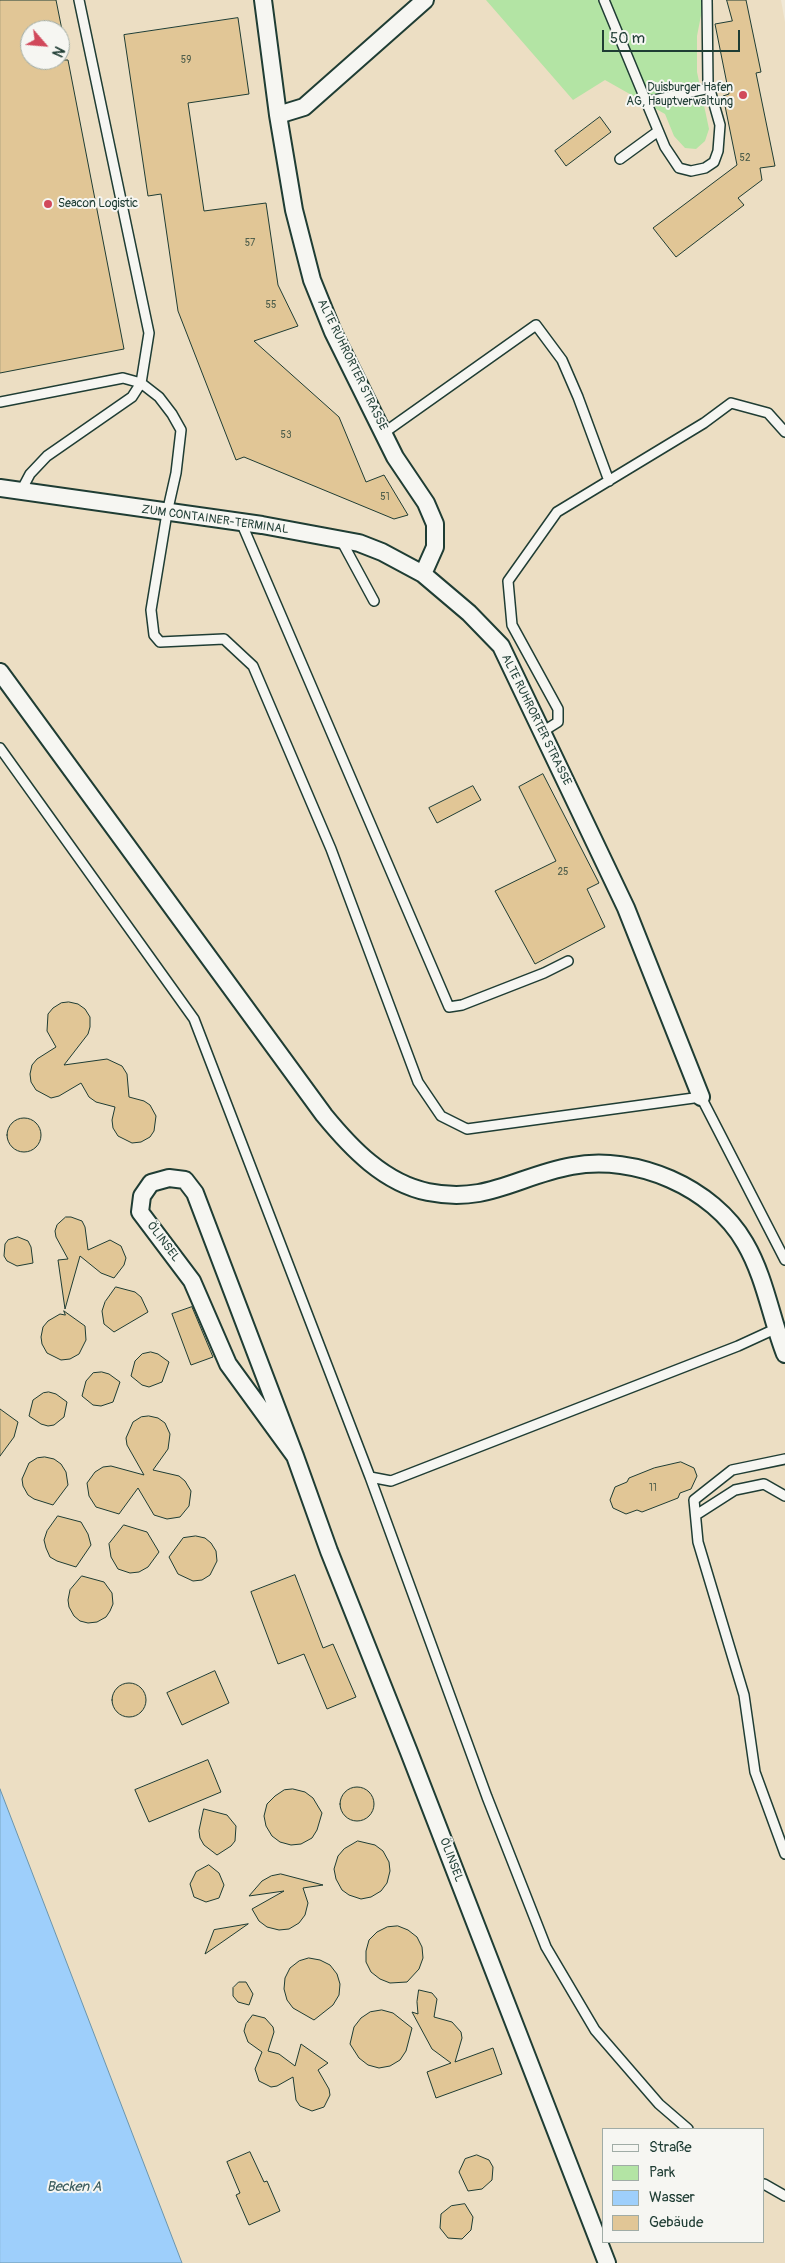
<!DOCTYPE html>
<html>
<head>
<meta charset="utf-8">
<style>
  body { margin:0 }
  #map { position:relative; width:785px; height:2263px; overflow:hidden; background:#f0e8d6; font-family:Pangolin,sans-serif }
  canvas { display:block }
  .legend { position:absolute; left:602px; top:2128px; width:162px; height:115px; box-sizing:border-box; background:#f6f6f2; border:1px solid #a0aca6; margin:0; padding:6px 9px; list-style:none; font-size:15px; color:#1f3d34 }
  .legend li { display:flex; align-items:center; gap:10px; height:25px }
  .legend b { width:25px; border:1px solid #a0aca6 }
  .north { position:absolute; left:20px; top:20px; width:50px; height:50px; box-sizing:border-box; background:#f6f6f2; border:1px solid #a0aca6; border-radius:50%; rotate:117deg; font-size:14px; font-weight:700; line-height:20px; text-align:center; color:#1f3d34 }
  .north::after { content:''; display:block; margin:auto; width:18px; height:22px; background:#d1495b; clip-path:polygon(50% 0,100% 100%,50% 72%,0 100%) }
  .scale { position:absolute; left:602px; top:30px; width:138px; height:22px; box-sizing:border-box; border:2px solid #1f3d34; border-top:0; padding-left:6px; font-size:15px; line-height:18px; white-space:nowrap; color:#1f3d34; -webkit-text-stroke:4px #f6f6f2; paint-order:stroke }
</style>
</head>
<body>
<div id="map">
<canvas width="785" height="2263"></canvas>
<ul class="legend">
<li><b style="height:6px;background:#f6f6f2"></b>Straße</li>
<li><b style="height:14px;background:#b3e4a4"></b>Park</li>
<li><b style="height:14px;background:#9ecffb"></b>Wasser</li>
<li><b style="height:14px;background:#e1c696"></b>Gebäude</li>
</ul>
<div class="north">N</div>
<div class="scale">50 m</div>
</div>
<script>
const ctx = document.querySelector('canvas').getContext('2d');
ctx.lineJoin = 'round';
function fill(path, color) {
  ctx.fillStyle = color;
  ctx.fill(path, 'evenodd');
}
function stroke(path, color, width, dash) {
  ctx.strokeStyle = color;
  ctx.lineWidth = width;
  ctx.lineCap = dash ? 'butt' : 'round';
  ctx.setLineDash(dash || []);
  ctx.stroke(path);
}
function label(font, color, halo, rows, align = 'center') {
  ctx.font = font + ' Pangolin,sans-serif';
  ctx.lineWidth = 4;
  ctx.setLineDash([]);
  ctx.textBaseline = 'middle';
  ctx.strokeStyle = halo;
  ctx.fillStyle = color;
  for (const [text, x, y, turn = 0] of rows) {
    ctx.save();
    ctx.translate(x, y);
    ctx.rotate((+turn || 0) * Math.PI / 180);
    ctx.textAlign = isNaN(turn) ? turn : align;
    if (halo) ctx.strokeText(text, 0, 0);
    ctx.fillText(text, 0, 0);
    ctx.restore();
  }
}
const built = new Path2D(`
  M 0,0 L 781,0 L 785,22 L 785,2263 L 182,2263 L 0,1789 ZM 30,30 L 60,30 L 60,60 L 30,60 ZM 604,2129 L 764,2129 L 764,2242 L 604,2242 Z`);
const green = new Path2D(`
  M 486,0 L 704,0 L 697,36 L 697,72 L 709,129 L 705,141 L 696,149 L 685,148 L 674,136 L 665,114 L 605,80 L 573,100 Z`);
const water = new Path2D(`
  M 0,1789 L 182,2263 L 0,2263 Z`);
const building = new Path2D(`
  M 0,0 L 56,0 L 62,30 L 30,30 L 30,60 L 68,60 L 124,349 L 0,373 Z
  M 727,0 L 746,0 L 761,72 L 756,73 L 775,166 L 760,168 L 762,180 L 738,198 L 744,205 L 676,257 L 653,228 L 737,165 L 723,96 L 729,94 L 715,24 L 732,21 Z
  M 238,18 L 249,94 L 188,103 L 204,211 L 266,203 L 278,285 L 298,326 L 254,341 L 339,417 L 366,482 L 384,475 L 408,515 L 394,519 L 244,457 L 236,460 L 178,311 L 161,194 L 148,196 L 124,35 Z
  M 600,117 L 611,132 L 566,166 L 555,151 Z
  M 543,774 L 599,883 L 587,889 L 605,927 L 535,964 L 495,891 L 556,861 L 519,787 Z
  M 473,786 L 481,800 L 437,823 L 429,808 Z
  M 69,1002 L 78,1004 L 85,1009 L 90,1017 L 90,1027 L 88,1034 L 64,1065 L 107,1059 L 122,1066 L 127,1074 L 129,1097 L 144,1101 L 150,1105 L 156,1116 L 154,1131 L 150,1137 L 141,1142 L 132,1143 L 118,1136 L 113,1128 L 112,1120 L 115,1107 L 96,1102 L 89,1097 L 81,1083 L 59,1096 L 51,1098 L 36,1090 L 31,1082 L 30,1074 L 32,1065 L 37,1059 L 56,1047 L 47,1031 L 48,1014 L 53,1008 L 61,1003 Z
  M7 1135a17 17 0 1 1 34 0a17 17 0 1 1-34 0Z
  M 66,1217 L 71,1217 L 82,1221 L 85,1227 L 88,1250 L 110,1240 L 121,1246 L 126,1258 L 124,1265 L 114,1278 L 101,1273 L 80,1256 L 65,1309 L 58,1260 L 68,1259 L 56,1237 L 55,1231 L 57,1225 Z
  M 18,1237 L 28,1241 L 31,1247 L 33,1263 L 17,1266 L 7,1261 L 4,1256 L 5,1244 L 8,1240 Z
  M 116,1287 L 135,1292 L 141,1297 L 148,1312 L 114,1332 L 104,1324 L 102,1311 L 105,1302 Z
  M 192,1307 L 213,1357 L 191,1365 L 172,1314 Z
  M 64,1311 L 85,1326 L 86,1340 L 79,1354 L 70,1359 L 61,1360 L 47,1353 L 42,1344 L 41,1337 L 43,1327 L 48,1321 L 60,1314 L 65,1315 Z
  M 151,1352 L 158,1354 L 169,1362 L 162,1382 L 149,1387 L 142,1385 L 131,1376 L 135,1361 L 142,1354 Z
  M 102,1372 L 109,1374 L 120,1382 L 113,1402 L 101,1406 L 93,1405 L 82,1396 L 86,1381 L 93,1373 Z
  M 49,1392 L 56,1394 L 67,1402 L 64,1417 L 54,1425 L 48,1426 L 41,1424 L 29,1416 L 33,1400 L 43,1393 Z
  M 0,1409 L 18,1422 L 14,1437 L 0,1456 Z
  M 149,1416 L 158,1418 L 165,1423 L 170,1434 L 168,1449 L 153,1470 L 179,1476 L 185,1481 L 191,1491 L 189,1506 L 180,1517 L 167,1519 L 154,1515 L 138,1488 L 119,1514 L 96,1507 L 89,1496 L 87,1483 L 95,1472 L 103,1467 L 111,1466 L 144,1475 L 127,1445 L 126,1438 L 133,1422 L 141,1417 Z
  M 45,1457 L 54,1459 L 61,1464 L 66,1472 L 68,1485 L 53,1505 L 34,1499 L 28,1495 L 23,1486 L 22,1479 L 29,1463 L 37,1458 Z
  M 681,1462 L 694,1468 L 697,1476 L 691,1489 L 680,1493 L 678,1498 L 642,1512 L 637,1510 L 626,1514 L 613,1508 L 610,1500 L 615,1487 L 627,1482 L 629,1478 L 654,1468 Z
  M 58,1516 L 81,1522 L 88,1534 L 91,1545 L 76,1567 L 57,1561 L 50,1557 L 46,1548 L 44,1540 L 47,1531 Z
  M 124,1525 L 147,1532 L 159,1552 L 148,1567 L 139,1572 L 130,1573 L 118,1569 L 111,1557 L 109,1544 Z
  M 196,1536 L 205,1538 L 211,1543 L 216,1551 L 217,1561 L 210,1575 L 202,1580 L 193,1581 L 178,1574 L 169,1557 L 183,1538 Z
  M 295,1575 L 323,1648 L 333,1644 L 356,1697 L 327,1709 L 304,1654 L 278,1664 L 251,1592 Z
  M 82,1576 L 104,1582 L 112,1593 L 113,1604 L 110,1611 L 106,1617 L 97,1622 L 88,1623 L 80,1621 L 74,1616 L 69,1607 L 68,1600 L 70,1590 Z
  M 215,1671 L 229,1703 L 182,1725 L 167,1693 Z
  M112 1700a17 17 0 1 1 34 0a17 17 0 1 1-34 0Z
  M 208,1760 L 221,1792 L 149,1822 L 135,1790 Z
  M340 1804a17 17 0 1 1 34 0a17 17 0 1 1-34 0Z
  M 293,1789 L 305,1792 L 313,1798 L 322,1813 L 317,1830 L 312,1838 L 301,1844 L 291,1845 L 280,1842 L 272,1836 L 266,1826 L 264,1816 L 267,1804 L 275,1796 L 284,1790 Z
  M 204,1809 L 227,1815 L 236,1826 L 235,1841 L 231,1846 L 217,1855 L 204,1845 L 200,1838 L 199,1831 Z
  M 358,1841 L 375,1845 L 383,1851 L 389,1862 L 390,1871 L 387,1883 L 381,1891 L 371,1897 L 361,1899 L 349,1895 L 342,1890 L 336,1879 L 334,1869 L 338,1856 L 344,1849 Z
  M 209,1865 L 219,1873 L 224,1885 L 219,1898 L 206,1902 L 194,1897 L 190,1884 L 196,1872 Z
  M 281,1874 L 323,1885 L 303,1888 L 308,1903 L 305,1915 L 299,1923 L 289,1929 L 279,1930 L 267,1927 L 259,1921 L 252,1909 L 284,1891 L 249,1896 L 262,1881 L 271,1876 Z
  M 248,1924 L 205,1954 L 214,1930 Z
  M 398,1926 L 408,1930 L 417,1937 L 422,1947 L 423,1958 L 419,1969 L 407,1982 L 390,1983 L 380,1979 L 371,1972 L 366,1962 L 366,1951 L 369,1940 L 377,1932 L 387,1927 Z
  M 309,1958 L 320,1960 L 330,1965 L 337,1974 L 340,1984 L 339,1995 L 333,2005 L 314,2020 L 293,2008 L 287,2000 L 284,1989 L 285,1978 L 290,1968 L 299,1961 Z
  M 239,1982 L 246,1982 L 253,1994 L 249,2005 L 238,2002 L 233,1996 L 233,1988 Z
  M 419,1990 L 432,1993 L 437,1999 L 434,2017 L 452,2022 L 461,2032 L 462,2038 L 455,2062 L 493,2048 L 502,2074 L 436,2098 L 427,2072 L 451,2063 L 432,2049 L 412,2012 L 418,2014 L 417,2002 Z
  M 382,2010 L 393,2013 L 412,2028 L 406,2051 L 400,2060 L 390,2066 L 379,2068 L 368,2065 L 359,2058 L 350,2044 L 354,2027 L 361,2018 L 370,2012 Z
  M 253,2015 L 265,2018 L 273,2027 L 274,2032 L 268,2051 L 279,2054 L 295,2066 L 301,2044 L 328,2063 L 318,2070 L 329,2089 L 330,2095 L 324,2107 L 312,2111 L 300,2106 L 296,2100 L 293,2077 L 277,2086 L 271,2087 L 259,2081 L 255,2069 L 262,2052 L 248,2042 L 244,2031 L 246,2024 Z
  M 250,2152 L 264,2182 L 267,2181 L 280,2211 L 249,2225 L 236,2195 L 240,2193 L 227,2162 Z
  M 477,2155 L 489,2160 L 493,2167 L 492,2180 L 482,2189 L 468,2191 L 459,2172 L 465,2159 Z
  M 465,2204 L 473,2217 L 471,2230 L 462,2239 L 448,2238 L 440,2228 L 441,2214 L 451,2206 Z`);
const service = new Path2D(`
  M 604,0 L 665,147 L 679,168 L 691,171 L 705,168 L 714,162 L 718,151 L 720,125 L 708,83 L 707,0
  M 645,102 L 710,88
  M 620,159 L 657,132
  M 0,402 L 123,378 L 141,383 L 149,333 L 79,0
  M 385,432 L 536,325 L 562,360 L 578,397 L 609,481
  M 21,491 L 30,474 L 47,456 L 132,397 L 141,383 L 159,397 L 172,414 L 181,430 L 176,473 L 167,513 L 151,610 L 154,635 L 160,642 L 224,639 L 253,666 L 331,849 L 418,1082 L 441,1116 L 467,1129 L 701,1097 L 785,1260
  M 241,522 L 449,1007 L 462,1005 L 544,973 L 568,961
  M 341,540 L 374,601
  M 542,732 L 558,722 L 558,709 L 512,625 L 508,581 L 557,512 L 704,423 L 731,403 L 768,413 L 785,432
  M 0,748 L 194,1019 L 370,1477
  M 785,1459 L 732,1470 L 694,1500 L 698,1542 L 744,1695 L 755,1772 L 785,1854
  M 696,1515 L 735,1490 L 764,1484 L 785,1496
  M 688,2129 L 659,2104 L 595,2030 L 546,1947 L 487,1797 L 370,1477 L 391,1481 L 738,1346 L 775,1329
  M 764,2184 L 785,2196`);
const minor = new Path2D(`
  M 263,0 L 278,115 L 294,210 L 312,280 L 333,332 L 395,457 L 426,503 L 435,524 L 435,547 L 423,574
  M 278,115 L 304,107 L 425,0
  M 0,488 L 262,525 L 359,543 L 382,552 L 423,574 L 469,613 L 501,646 L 626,908 L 701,1097
  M 0,672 L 324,1115 C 351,1148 384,1183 428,1192 C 488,1204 517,1176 572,1166 C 635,1154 713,1187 745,1243 C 765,1277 771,1318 785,1354
  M 295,1456 L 228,1364 L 192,1281 L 140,1212 L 142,1196 L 151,1183 L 169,1178 L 185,1180 L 195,1193 L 295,1456 L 329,1551 L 409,1752 L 607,2263`);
const markers = [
  [743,95,5,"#d1495b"],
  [48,204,5,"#d1495b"]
];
const numberNames = [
  ["59",186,60],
  ["52",745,158],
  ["57",250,243],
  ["55",271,305],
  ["53",286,435],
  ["51",385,497],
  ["25",563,872],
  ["11",653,1488]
];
const poiNames = [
  ["Duisburger Hafen",733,88],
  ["AG, Hauptverwaltung",733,102],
  ["Seacon Logistic",58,204,"left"]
];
const streetNames = [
  ["ALTE RUHRORTER STRASSE",352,365,64],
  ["ZUM CONTAINER-TERMINAL",215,520,8],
  ["ALTE RUHRORTER STRASSE",536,720,64],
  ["ÖLINSEL",163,1242,53],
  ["ÖLINSEL",451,1860,69]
];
const waterNames = [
  ["Becken A",74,2187]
];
fill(built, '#ecdec3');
fill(green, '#b3e4a4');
fill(water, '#9ecffb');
stroke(water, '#6b95ab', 1);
fill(building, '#e1c696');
stroke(building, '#1f3d34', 1);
stroke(service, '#1f3d34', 12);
stroke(minor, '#1f3d34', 20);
stroke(service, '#f6f6f2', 9);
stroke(minor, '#f6f6f2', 16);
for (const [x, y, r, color] of markers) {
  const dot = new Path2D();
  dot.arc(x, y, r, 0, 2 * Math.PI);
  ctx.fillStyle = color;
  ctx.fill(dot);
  stroke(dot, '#f6f6f2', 2);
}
label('10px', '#505f4c', null, numberNames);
label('12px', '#1f3d34', '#f6f6f2', poiNames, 'right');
label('12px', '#1f3d34', '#f6f6f2', streetNames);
label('italic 14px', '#385a5c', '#f6f6f2', waterNames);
</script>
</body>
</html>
